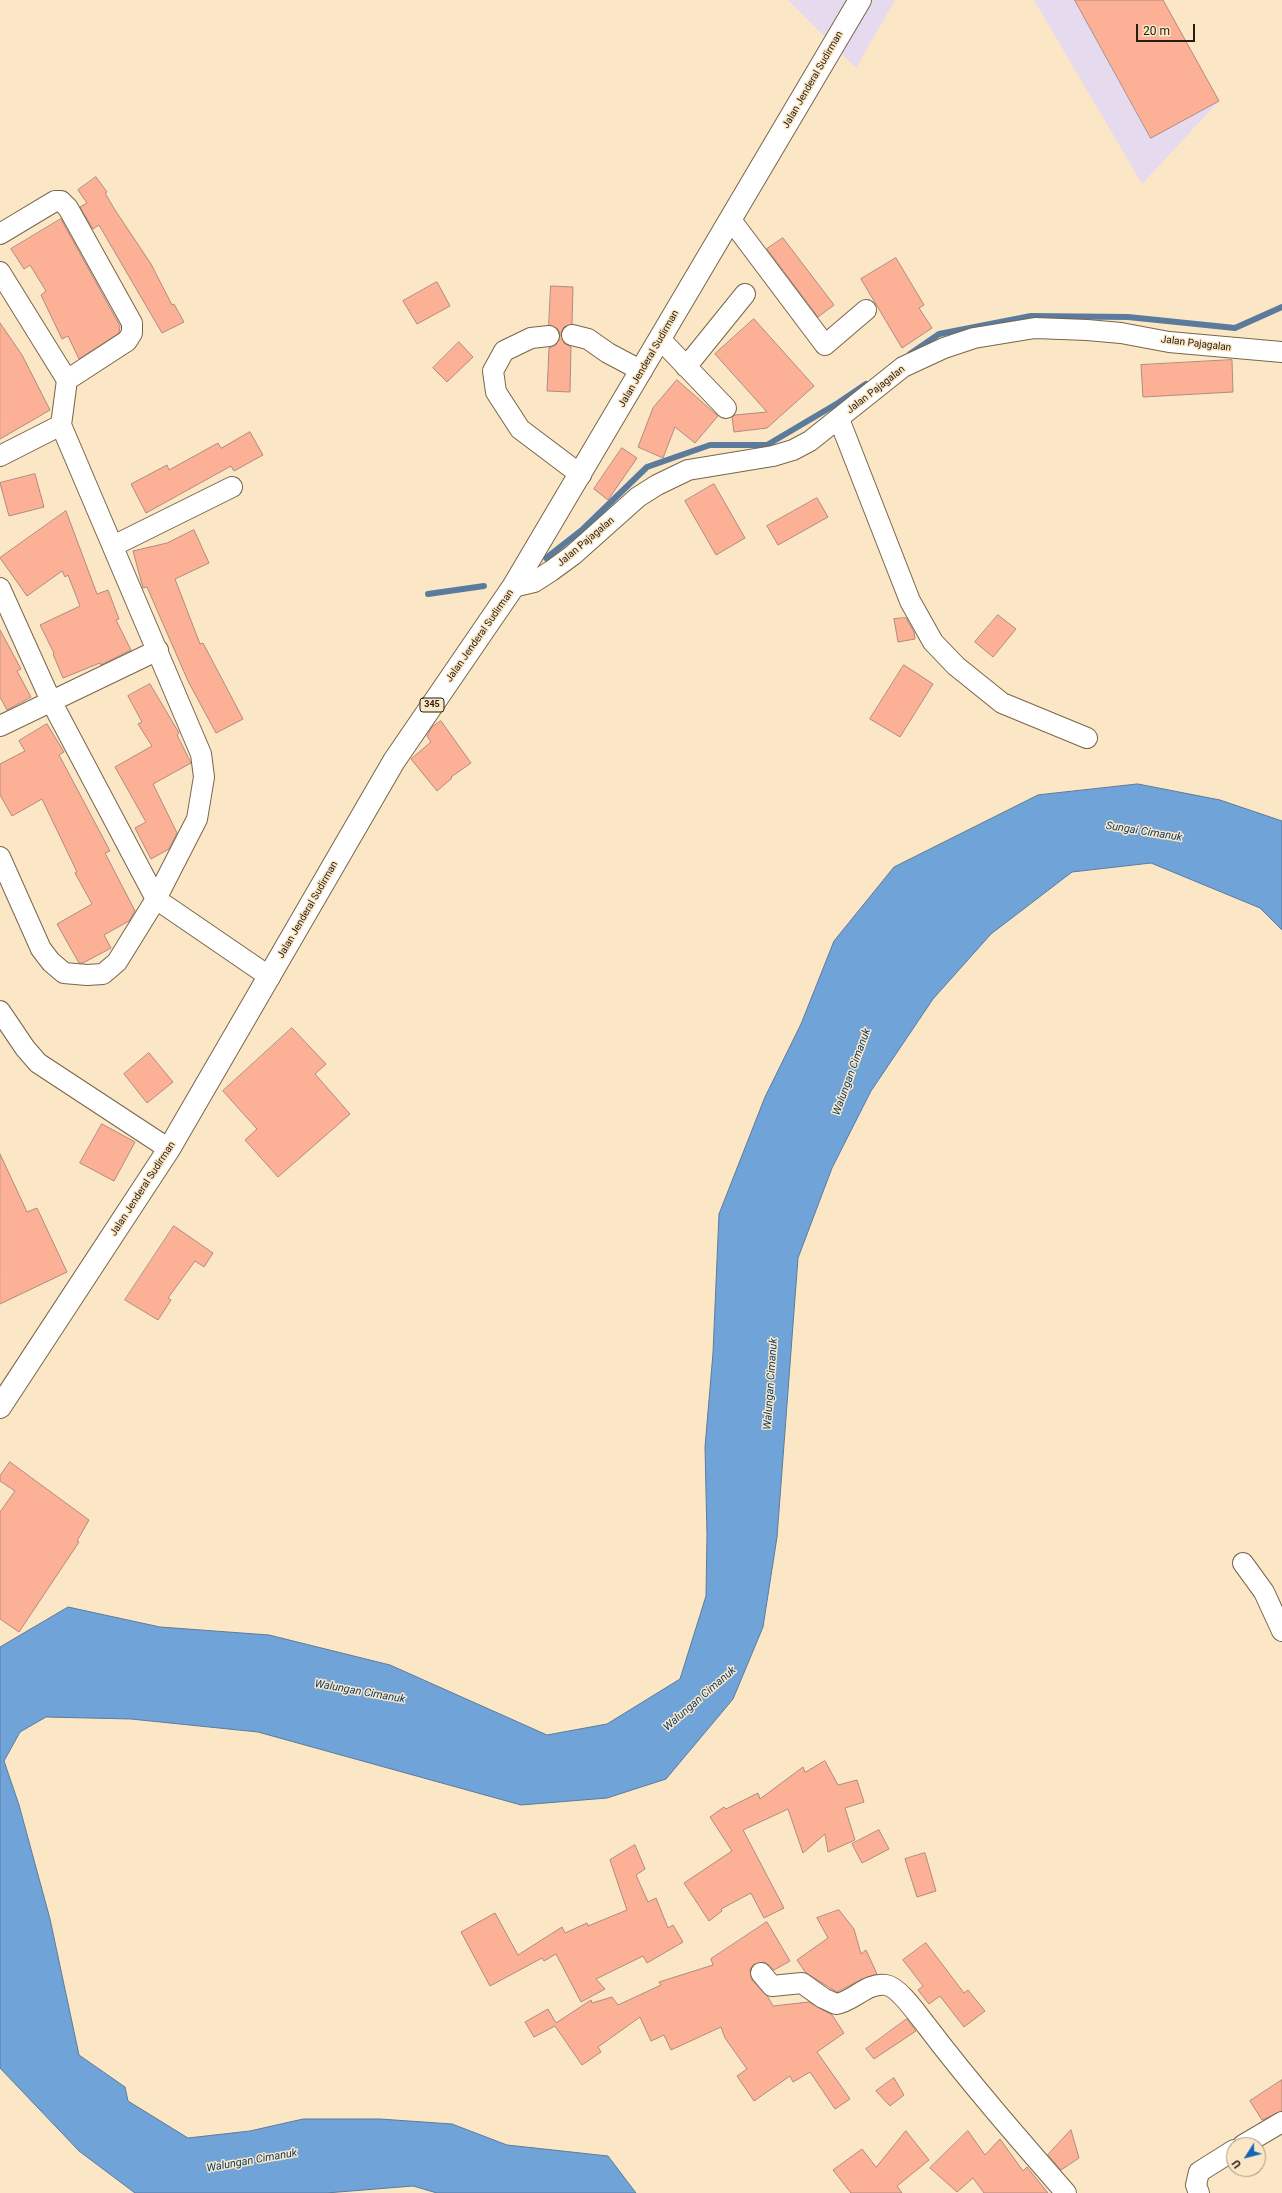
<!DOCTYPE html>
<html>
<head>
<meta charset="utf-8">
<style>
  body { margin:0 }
  #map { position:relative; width:1282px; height:2193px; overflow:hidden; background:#fbe6c6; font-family:Roboto,sans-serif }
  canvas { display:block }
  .north { position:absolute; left:1226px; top:2137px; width:40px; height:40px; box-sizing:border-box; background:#fbe6c6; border:1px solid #a5967e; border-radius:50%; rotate:234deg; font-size:11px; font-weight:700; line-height:16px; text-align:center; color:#251d11 }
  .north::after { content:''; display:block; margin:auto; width:14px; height:18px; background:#1167b5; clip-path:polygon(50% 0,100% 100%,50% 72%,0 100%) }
  .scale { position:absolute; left:1136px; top:24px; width:59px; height:18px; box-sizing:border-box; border:2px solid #251d11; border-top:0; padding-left:5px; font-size:12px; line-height:14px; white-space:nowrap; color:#251d11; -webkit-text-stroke:3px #fbe6c6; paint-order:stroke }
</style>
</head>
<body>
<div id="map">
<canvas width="1282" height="2193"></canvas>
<div class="north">U</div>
<div class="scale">20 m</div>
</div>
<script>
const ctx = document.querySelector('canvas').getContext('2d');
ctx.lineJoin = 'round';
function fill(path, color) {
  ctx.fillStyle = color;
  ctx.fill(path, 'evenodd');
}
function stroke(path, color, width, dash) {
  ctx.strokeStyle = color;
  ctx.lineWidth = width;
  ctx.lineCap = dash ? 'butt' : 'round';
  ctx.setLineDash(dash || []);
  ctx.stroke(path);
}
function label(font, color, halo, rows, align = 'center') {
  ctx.font = font + ' Roboto,sans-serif';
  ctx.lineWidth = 3;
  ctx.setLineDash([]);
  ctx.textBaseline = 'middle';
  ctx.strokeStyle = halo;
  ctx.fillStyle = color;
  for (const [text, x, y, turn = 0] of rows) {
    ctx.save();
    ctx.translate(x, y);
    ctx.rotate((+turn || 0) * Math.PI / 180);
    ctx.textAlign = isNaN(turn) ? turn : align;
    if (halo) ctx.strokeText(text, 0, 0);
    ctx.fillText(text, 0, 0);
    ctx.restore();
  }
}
const industrial = new Path2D(`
  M 788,0 L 895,0 L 856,68 Z
  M 1034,0 L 1157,0 L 1219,101 L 1142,184 Z`);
const water = new Path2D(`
  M 1138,784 L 1220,800 L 1282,821 L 1282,930 L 1260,908 L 1151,863 L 1072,872 L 991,934 L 933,999 L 871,1091 L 832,1168 L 798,1258 L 777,1537 L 763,1627 L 733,1699 L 666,1779 L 607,1798 L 521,1805 L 258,1732 L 131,1719 L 46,1717 L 20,1732 L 4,1761 L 19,1805 L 50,1919 L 79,2055 L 125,2087 L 128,2101 L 188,2138 L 250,2131 L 303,2119 L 380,2119 L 452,2124 L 507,2145 L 608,2156 L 636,2193 L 437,2193 L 413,2186 L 326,2193 L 135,2193 L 79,2151 L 0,2068 L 0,1647 L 68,1607 L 160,1627 L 269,1635 L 390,1665 L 547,1735 L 607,1724 L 680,1679 L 706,1596 L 707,1535 L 705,1447 L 713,1353 L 719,1214 L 765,1097 L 801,1024 L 834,941 L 894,867 L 1038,795 Z`);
const stream = new Path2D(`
  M 910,354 L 939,334 L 1031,316 L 1128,317 L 1235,328 L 1282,307
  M 546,558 L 583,529 L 647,467 L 710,445 L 767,445 L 838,403 L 866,384
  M 428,594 L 484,586`);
const building = new Path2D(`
  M 1075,0 L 1163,0 L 1219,101 L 1151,138 Z
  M 96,177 L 107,192 L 105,193 L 115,210 L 151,264 L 172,305 L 174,304 L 184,322 L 162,333 L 99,225 L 93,229 L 80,207 L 87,203 L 78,190 Z
  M 61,219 L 120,326 L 119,333 L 79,359 L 68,336 L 62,339 L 41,295 L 46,291 L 30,265 L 24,269 L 11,249 Z
  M 783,238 L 834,305 L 818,317 L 767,249 Z
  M 896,258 L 924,305 L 919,308 L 932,328 L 902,348 L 861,279 Z
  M 437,282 L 450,306 L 417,324 L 403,301 Z
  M 551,286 L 573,287 L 572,324 L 564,327 L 561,333 L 564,343 L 571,347 L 570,392 L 547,391 L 549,348 L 556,345 L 560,335 L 558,329 L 549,325 Z
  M 754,319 L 814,386 L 767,428 L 734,432 L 732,417 L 735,415 L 767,412 L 715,354 Z
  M 0,323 L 22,355 L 50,410 L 0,439 Z
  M 459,342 L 473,357 L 447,382 L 433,368 Z
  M 1232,360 L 1233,392 L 1143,397 L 1141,365 Z
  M 677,380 L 718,416 L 695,443 L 675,427 L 663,458 L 638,447 L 653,408 Z
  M 250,432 L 263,455 L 234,471 L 231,466 L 146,513 L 131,484 L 167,465 L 169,470 L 218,443 L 221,448 Z
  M 622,448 L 637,458 L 608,500 L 594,489 Z
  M 35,474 L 44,507 L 9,516 L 0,483 Z
  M 714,484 L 745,538 L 716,555 L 685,501 Z
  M 817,498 L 828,517 L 778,545 L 767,526 Z
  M 66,511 L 97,594 L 108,590 L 119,619 L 116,620 L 131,650 L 101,665 L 100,663 L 63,678 L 53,654 L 54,653 L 40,625 L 80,606 L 68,575 L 65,577 L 62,571 L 27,596 L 0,558 Z
  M 194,530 L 209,563 L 175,579 L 200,644 L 203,643 L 243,719 L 216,733 L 188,681 L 147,587 L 143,588 L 133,551 L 167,543 Z
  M 998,615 L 1016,629 L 993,657 L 975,642 Z
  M 906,618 L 914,632 L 915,639 L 898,642 L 894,619 Z
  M 0,630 L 21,669 L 17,671 L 31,697 L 7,710 L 0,697 Z
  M 904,665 L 933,684 L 900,737 L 870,719 Z
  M 150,684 L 179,733 L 177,735 L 191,763 L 153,784 L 177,833 L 169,849 L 151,859 L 135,828 L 146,822 L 115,767 L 152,746 L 138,724 L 142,722 L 128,696 Z
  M 441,721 L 471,763 L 451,777 L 452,778 L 437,791 L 411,759 L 431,742 L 427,736 L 432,727 Z
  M 47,724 L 64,752 L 59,755 L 110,851 L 105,853 L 135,911 L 129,921 L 104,935 L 111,948 L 83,963 L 79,963 L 57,924 L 92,904 L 75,873 L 77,872 L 42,799 L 12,816 L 0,795 L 0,764 L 25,751 L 19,741 Z
  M 292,1028 L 326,1064 L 315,1074 L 350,1114 L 278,1177 L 245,1140 L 257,1129 L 223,1091 Z
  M 149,1053 L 173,1082 L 147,1103 L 124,1074 Z
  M 102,1124 L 135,1142 L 114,1181 L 80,1163 Z
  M 0,1154 L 27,1212 L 37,1208 L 67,1272 L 0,1304 Z
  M 174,1226 L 213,1253 L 204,1267 L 195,1261 L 168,1298 L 171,1300 L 158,1320 L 125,1300 Z
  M 10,1462 L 89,1520 L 77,1541 L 79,1542 L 19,1632 L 0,1619 L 0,1512 L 15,1491 L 0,1481 L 0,1476 Z
  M 825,1761 L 838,1785 L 857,1780 L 864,1802 L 845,1808 L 855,1840 L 828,1852 L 825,1834 L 803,1853 L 788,1809 L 743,1830 L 784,1908 L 764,1918 L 751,1893 L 721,1909 L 722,1911 L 709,1921 L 684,1883 L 732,1851 L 710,1817 L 724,1807 L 726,1809 L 758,1793 L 760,1799 L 803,1767 L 805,1772 Z
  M 879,1830 L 889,1849 L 862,1863 L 852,1844 Z
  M 635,1845 L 645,1869 L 636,1875 L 648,1902 L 656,1898 L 668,1928 L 673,1925 L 683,1942 L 647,1963 L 643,1956 L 596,1979 L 605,1989 L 581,2002 L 556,1954 L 544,1961 L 542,1958 L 490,1986 L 461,1932 L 495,1913 L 518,1955 L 562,1927 L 565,1933 L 587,1923 L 588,1926 L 627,1910 L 610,1860 Z
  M 925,1853 L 936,1891 L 917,1897 L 905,1859 Z
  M 839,1910 L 854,1929 L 861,1954 L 866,1950 L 877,1974 L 862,1979 L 837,1992 L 806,1973 L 797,1960 L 828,1938 L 817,1918 Z
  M 767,1922 L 790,1961 L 774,1970 L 765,1962 L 754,1964 L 750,1969 L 752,1980 L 768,1997 L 773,2006 L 809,2002 L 832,2015 L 844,2033 L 817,2052 L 850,2099 L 835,2109 L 810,2072 L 793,2082 L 790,2076 L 754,2101 L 737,2076 L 747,2069 L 725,2038 L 721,2027 L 671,2050 L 664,2035 L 651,2041 L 640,2017 L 598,2047 L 601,2052 L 582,2065 L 555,2026 L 534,2037 L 525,2022 L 548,2009 L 556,2023 L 591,2000 L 592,2003 L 612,1997 L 618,2005 L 661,1985 L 659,1982 L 713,1965 L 711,1959 Z
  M 926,1943 L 964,1993 L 968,1990 L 985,2011 L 964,2027 L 940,1996 L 929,2004 L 918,1990 L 923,1986 L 903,1960 Z
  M 907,2019 L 916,2031 L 874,2059 L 866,2049 Z
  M 894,2078 L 904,2095 L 890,2106 L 876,2091 Z
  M 1282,2080 L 1282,2111 L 1262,2120 L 1250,2101 Z
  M 1071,2130 L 1079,2158 L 1061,2170 L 1048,2155 Z
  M 906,2131 L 929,2160 L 897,2186 L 902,2193 L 851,2193 L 833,2170 L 862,2149 L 876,2167 Z
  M 968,2131 L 985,2155 L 1000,2139 L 1023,2171 L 1027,2167 L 1048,2193 L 984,2193 L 973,2178 L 957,2192 L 930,2168 Z`);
const minor = new Path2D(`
  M 731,220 L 825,345 L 866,310
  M 0,234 L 55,201 L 61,201 L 68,208 L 132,323 L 132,333 L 127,341 L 67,380
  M 0,272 L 67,380 L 61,425 L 201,754 L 204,777 L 197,819 L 156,899 L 117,962 L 103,974 L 87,975 L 64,973 L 51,962 L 41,949 L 0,857
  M 572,335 L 588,339 L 608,353 L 642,371
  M 549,336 L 531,338 L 504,351 L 493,371 L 496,392 L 520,429 L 581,475
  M 660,339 L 726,408
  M 686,367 L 745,294
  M 839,419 L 910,601 L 933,642 L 956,666 L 1002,703 L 1087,738
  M 0,456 L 61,425
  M 113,546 L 232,487
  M 513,587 L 534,582 L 551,571 L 573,555 L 638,497 L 657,485 L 688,470 L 773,456 L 793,450 L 810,441 L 903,367 L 944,348 L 974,338 L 1035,328 L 1087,330 L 1121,333 L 1169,342 L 1282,352
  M 0,588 L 51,701 L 156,899 L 270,977
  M 0,726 L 158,650
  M 0,1011 L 25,1048 L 38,1063 L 169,1149
  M 1243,1563 L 1264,1592 L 1282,1631
  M 761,1973 L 772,1986 L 802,1983 L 823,1998 L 836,2004 C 853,2002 867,1982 886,1985 C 899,1987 918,2015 926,2025 C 970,2083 1018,2138 1066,2193
  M 1243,2145 L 1282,2122
  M 1199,2193 L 1196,2185 L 1199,2172 L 1234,2150`);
const major = new Path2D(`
  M 0,1407 L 169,1149 L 394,761 L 513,587 L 860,0`);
const shields = [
  [432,705,24]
];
const shieldNames = [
  ["345",432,705]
];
const streetNames = [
  ["Jalan Jenderal Sudirman",813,80,-60],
  ["Jalan Pajagalan",1196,344,7],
  ["Jalan Jenderal Sudirman",649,359,-60],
  ["Jalan Pajagalan",876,390,-38],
  ["Jalan Pajagalan",586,542,-40],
  ["Jalan Jenderal Sudirman",480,636,-55],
  ["Jalan Jenderal Sudirman",308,910,-60],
  ["Jalan Jenderal Sudirman",143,1189,-57]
];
const waterNames = [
  ["Sungai Cimanuk",1144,832,9],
  ["Walungan Cimanuk",852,1072,-70],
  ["Walungan Cimanuk",771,1384,-86],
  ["Walungan Cimanuk",360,1692,10],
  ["Walungan Cimanuk",700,1699,-41],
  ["Walungan Cimanuk",252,2161,-10]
];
fill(industrial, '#e6daee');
fill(water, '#70a3d8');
stroke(water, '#5a7b9c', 1);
stroke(stream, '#5a7b9c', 6);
fill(building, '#fcb096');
stroke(building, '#b08b7f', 1);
stroke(minor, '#786649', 22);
stroke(major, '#786649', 24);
stroke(minor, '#fff', 20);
stroke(major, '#fff', 22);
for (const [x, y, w] of shields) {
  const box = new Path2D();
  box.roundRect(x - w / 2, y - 7, w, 14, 3);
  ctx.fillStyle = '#fbe6c6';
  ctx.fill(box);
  stroke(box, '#251d11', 1);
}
label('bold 9px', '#251d11', null, shieldNames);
label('10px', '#251d11', '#fbe6c6', streetNames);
label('italic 11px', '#053f70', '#fbe6c6', waterNames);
</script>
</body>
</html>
